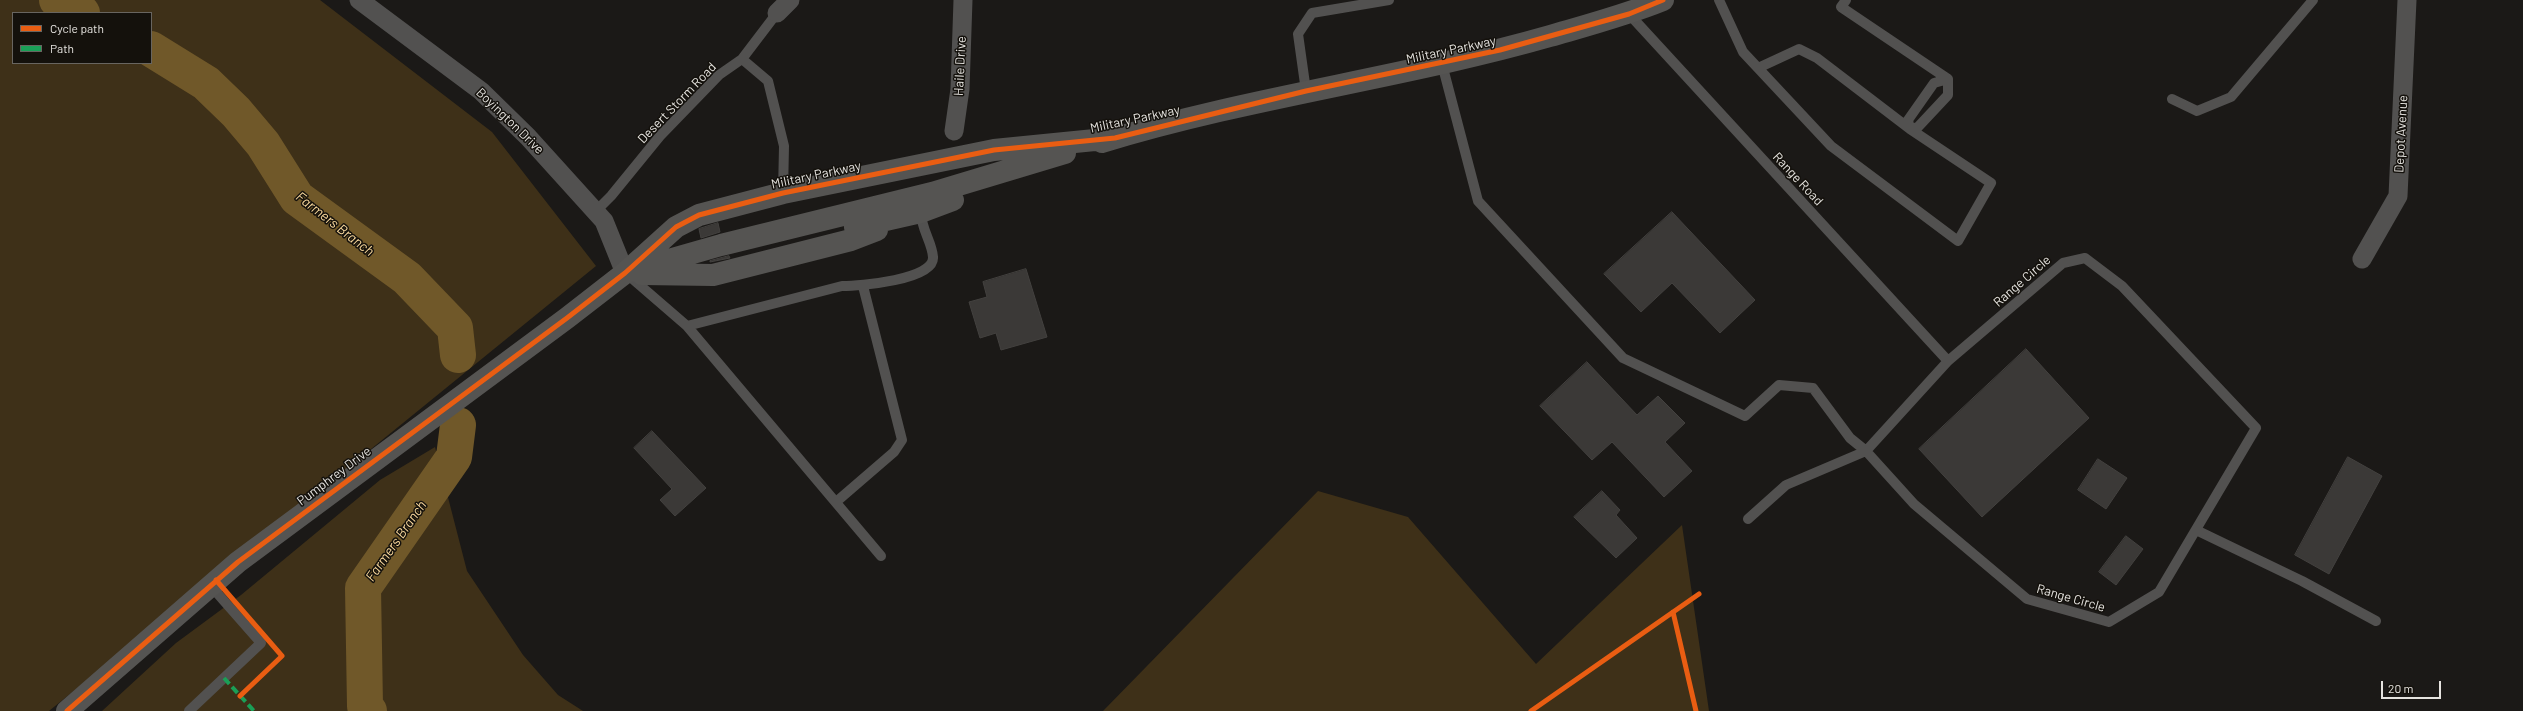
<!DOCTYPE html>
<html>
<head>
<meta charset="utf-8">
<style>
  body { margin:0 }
  #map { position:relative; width:2523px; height:711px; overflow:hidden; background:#1b1917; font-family:Barlow,sans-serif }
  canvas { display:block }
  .legend { position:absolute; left:12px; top:12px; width:140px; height:52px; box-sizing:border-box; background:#14110c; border:1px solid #686560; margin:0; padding:5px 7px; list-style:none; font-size:12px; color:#e5e3df }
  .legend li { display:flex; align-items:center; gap:8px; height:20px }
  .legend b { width:20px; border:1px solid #686560 }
  .scale { position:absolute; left:2381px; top:681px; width:60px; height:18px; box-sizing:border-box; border:2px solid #e5e3df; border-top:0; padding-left:5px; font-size:12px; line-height:14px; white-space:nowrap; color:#e5e3df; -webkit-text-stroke:3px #14110c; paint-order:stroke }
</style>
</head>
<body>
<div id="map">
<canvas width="2523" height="711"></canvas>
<ul class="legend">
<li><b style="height:5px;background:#e95d12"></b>Cycle path</li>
<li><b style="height:5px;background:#1a9f57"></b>Path</li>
</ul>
<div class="scale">20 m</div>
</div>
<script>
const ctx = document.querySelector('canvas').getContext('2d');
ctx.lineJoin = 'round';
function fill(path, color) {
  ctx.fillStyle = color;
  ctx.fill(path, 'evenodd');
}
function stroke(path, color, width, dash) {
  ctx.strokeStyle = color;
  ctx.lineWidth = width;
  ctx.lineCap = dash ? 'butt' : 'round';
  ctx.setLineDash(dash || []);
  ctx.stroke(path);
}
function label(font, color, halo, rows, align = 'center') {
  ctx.font = font + ' Barlow,sans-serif';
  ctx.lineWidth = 3;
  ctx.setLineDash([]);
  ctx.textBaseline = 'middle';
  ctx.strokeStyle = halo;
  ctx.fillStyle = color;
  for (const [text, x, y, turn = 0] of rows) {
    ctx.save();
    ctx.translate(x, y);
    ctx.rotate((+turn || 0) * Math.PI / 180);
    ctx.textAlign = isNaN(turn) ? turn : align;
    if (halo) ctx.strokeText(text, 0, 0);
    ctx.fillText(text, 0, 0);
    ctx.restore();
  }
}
const green = new Path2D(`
  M 0,0 L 320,0 L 492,132 L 596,266 L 49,711 L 0,711 ZM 13,13 L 151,13 L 151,63 L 13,63 Z
  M 435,447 L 467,571 L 523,655 L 558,695 L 583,711 L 102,711 L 176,643 L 241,595 L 380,480 Z
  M 1318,491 L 1408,517 L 1536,664 L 1682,525 L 1709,711 L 1103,711 Z`);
const river = new Path2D(`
  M 57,0 L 82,13
  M 151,49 L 206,83 L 236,112 L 263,144 L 297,198 L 407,278 L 455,328 L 458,355
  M 369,711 L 365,706 L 363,588 L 454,457 L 458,425`);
const building = new Path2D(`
  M 1672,212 L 1755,300 L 1720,333 L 1672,283 L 1641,312 L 1604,274 Z
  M 718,223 L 720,232 L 701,238 L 699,229 Z
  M 729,256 L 730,258 L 710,262 L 710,261 Z
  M 1026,269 L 1047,337 L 1001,350 L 996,333 L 980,338 L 969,302 L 987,297 L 983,282 Z
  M 2026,349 L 2089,418 L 1982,517 L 1919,449 Z
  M 1587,362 L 1637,415 L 1658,396 L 1685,423 L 1665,442 L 1692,471 L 1664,497 L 1612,442 L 1592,460 L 1540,406 Z
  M 652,431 L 706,488 L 675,516 L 660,500 L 672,489 L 634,448 Z
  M 2348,457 L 2382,476 L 2329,574 L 2295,555 Z
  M 2098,459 L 2127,478 L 2106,509 L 2078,490 Z
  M 1602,491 L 1620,510 L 1616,515 L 1637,538 L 1616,558 L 1574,517 Z
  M 2126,536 L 2143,549 L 2116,585 L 2099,572 Z`);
const lane = new Path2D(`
  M 1719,0 L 1743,52 L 1831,146 L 1958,241 L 1991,183 L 1910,129 L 1817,58 L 1799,49 L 1758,68
  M 1846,0 L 1841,7 L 1948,79
  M 1629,14 L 1948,361
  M 742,59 L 768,81 L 784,146 L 783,193
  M 1442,64 L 1478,201 L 1623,358 L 1745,416 L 1779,385 L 1813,388 L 1850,438 L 1866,451 L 1786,485 L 1748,519
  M 1306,91 L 1298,34 L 1312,13 L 1389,0
  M 2172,99 L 2197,111 L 2231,97 L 2313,0
  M 1910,129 L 1908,120 L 1934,83 L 1948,79
  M 1910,129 L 1918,127 L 1948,95 L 1948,79
  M 596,211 L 611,196 L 660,136 L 719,75 L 742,59 L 777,13
  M 2085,258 L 2122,286 L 2256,428 L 2159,592 L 2109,622 L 2027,599 L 1914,504 L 1866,451 L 1948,361 L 2063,263 Z
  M 628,275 L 687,326 L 881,556
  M 687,326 L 842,286 C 859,286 935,280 933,257 C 932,242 921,229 921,212
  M 836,502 L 894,452 L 902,440 L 863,286
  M 2196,530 L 2302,581 L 2376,621
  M 189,711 L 261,643 L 210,585`);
const street = new Path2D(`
  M 359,0 L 481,91 L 528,137 L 604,221 L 625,273
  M 777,13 L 790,0
  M 954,131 L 960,89 L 963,0
  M 2362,259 L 2398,196 L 2407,0`);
const secondary = new Path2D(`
  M 1102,142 C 1249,97 1403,78 1550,36 C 1588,25 1626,15 1663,0
  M 855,227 L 921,212 L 953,200
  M 630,271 L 721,245 L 932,193 L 1065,153
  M 642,274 L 713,275 L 851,240 L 877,230
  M 67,711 L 238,562 L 567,318 L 625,273 L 676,227 L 699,215 L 783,193 L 994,150 L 1115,138`);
const quiet = new Path2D(`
  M 224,678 L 254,711`);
const cycleway = new Path2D(`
  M 216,580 L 282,656 L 240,696
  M 1673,612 L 1696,711
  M 67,711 L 238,562 L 567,318 L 625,273 L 676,227 L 699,215 L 783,193 L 994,150 L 1115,138 L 1306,91 L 1500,50 L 1629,14 L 1663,0
  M 1531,711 L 1699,594`);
const streetNames = [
  ["Military Parkway",1451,50,-12],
  ["Haile Drive",960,66,-87],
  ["Desert Storm Road",677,103,-46],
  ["Military Parkway",1135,119,-12],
  ["Boyington Drive",510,121,44],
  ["Depot Avenue",2401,134,-87],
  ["Military Parkway",816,175,-12],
  ["Range Road",1798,179,47],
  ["Range Circle",2022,281,-41],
  ["Pumphrey Drive",334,476,-37],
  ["Range Circle",2071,598,16]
];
const waterNames = [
  ["Farmers Branch",335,224,38],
  ["Farmers Branch",396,541,-55]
];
fill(green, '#3e3018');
stroke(river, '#705829', 36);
fill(building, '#3b3937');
stroke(building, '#43413f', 1);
stroke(lane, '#525150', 10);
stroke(street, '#525150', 19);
stroke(secondary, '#555452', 22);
stroke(quiet, '#1a9f57', 4, [8, 4]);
stroke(cycleway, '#e95d12', 5);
label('13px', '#e5e3df', '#14110c', streetNames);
label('italic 14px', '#fad99d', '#14110c', waterNames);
</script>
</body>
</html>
